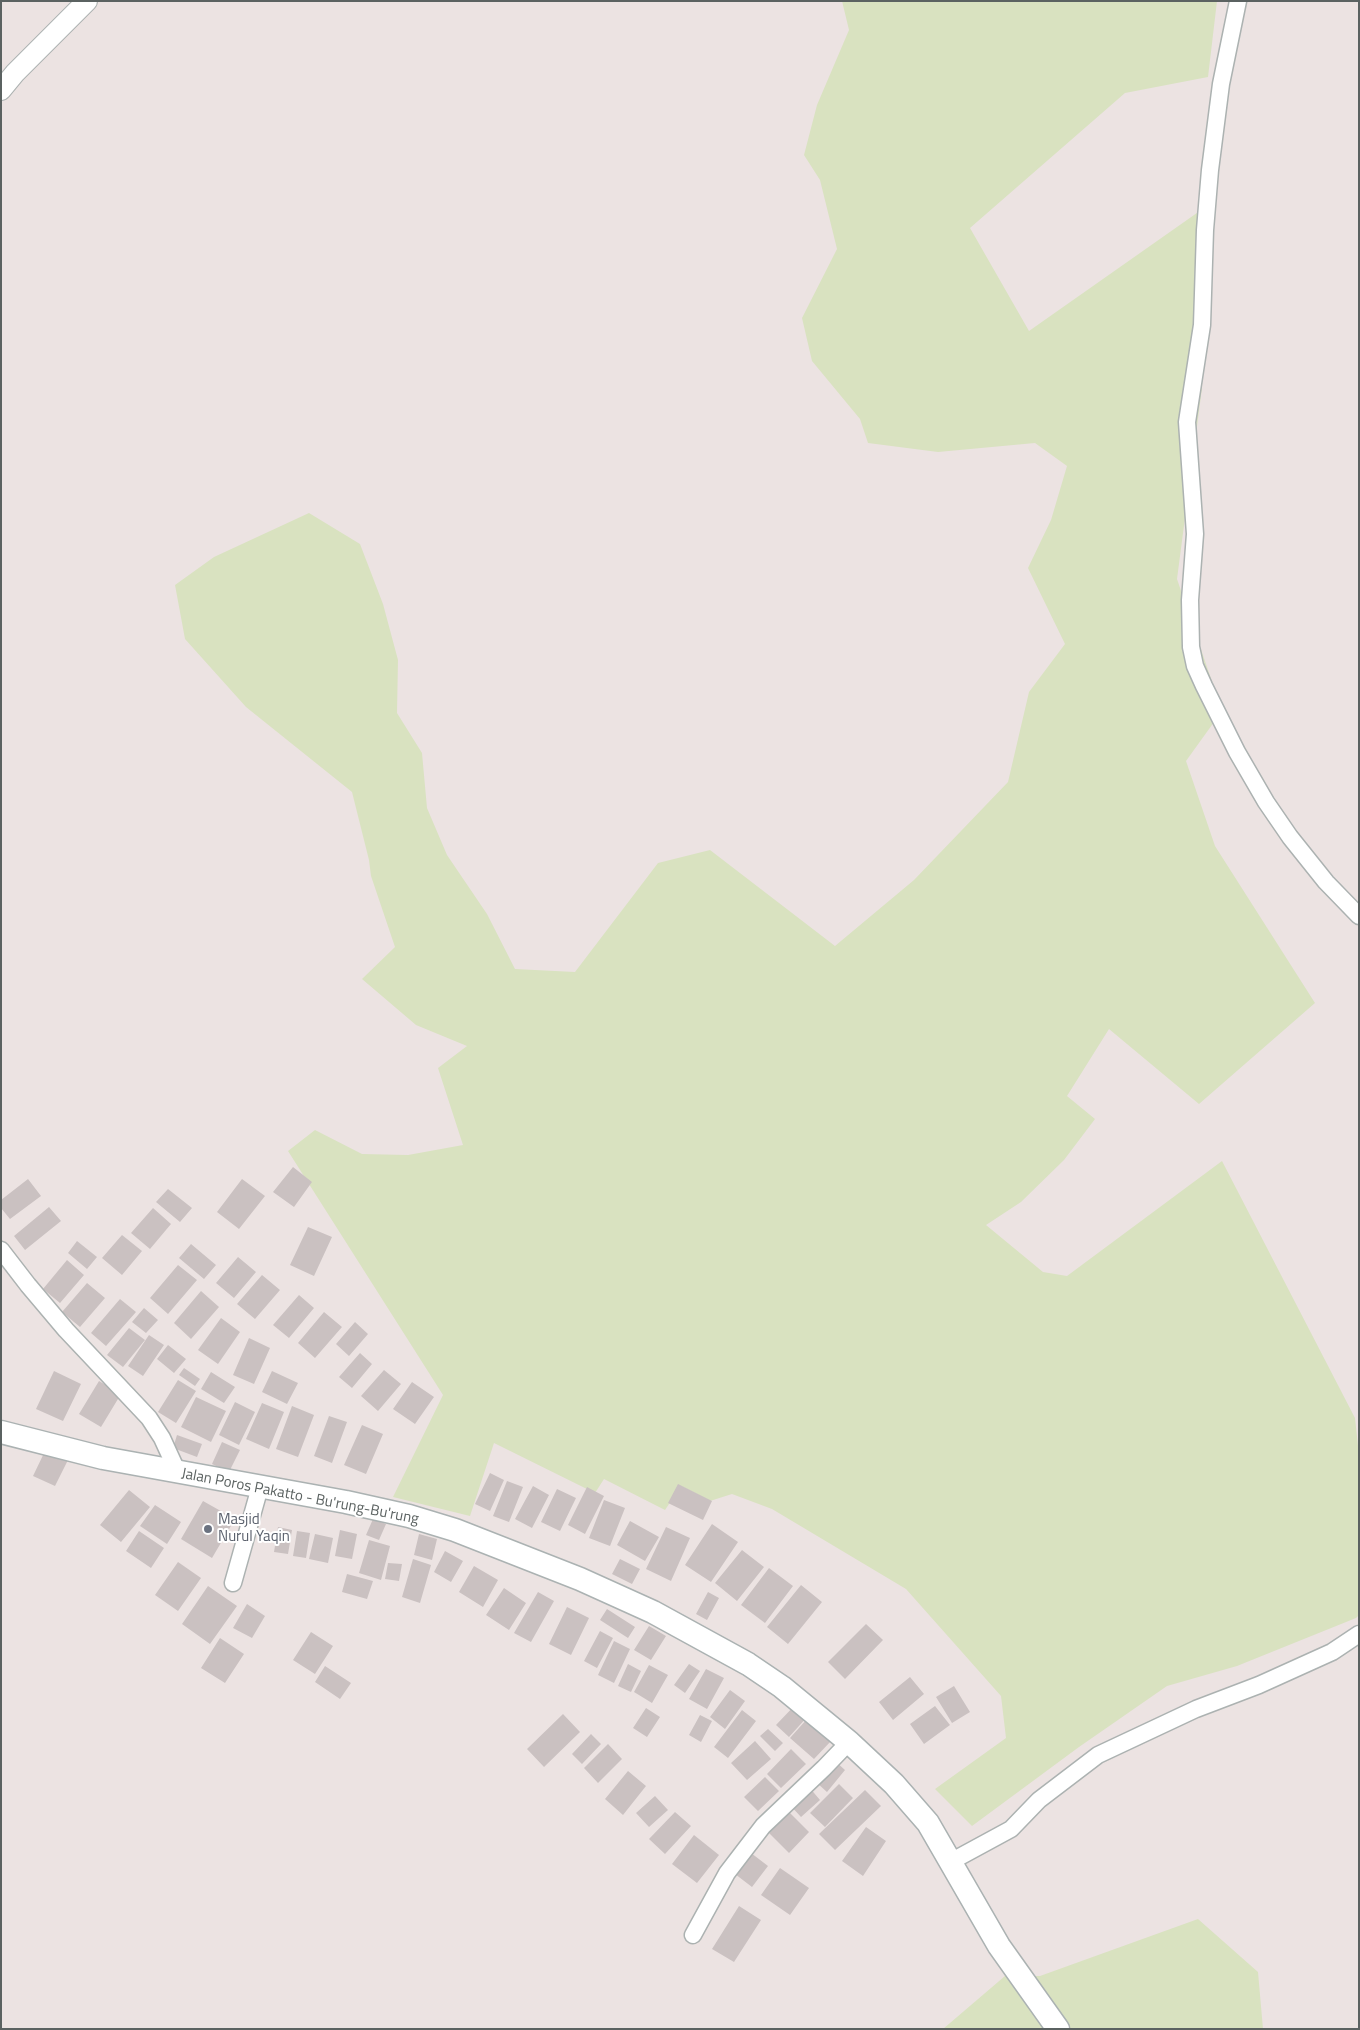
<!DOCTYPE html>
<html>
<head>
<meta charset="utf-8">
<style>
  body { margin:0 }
  #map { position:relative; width:1360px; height:2030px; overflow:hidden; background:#ece3e2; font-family:"Titillium Web",sans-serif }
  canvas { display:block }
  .frame { position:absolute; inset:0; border:2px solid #5b6261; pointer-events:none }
</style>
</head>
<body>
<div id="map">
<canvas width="1360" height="2030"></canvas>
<div class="frame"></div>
</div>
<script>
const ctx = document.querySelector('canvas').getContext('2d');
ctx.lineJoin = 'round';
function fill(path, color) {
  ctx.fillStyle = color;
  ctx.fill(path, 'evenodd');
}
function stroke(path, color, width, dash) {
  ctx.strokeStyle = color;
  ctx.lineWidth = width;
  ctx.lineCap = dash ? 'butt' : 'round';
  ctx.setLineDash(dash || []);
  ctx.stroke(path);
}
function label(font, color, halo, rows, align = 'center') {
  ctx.font = font + ' "Titillium Web",sans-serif';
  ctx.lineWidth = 4;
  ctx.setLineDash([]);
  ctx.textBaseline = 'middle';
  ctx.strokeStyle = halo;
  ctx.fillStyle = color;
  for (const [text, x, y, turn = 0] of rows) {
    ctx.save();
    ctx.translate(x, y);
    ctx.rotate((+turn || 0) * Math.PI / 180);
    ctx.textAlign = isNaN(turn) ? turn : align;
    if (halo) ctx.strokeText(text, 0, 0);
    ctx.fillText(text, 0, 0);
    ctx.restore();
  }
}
const green = new Path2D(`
  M 842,1 L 1217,1 L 1208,77 L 1125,93 L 970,228 L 1029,331 L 1204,208 L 1202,388 L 1177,579 L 1222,711 L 1186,761 L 1215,846 L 1315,1003 L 1199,1104 L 1109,1029 L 1067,1096 L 1095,1119 L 1064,1160 L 1021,1202 L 986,1225 L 1043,1272 L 1067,1276 L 1222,1161 L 1355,1418 L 1359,1455 L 1359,1615 L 1356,1618 L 1237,1666 L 1167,1686 L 1079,1747 L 972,1826 L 935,1789 L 1006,1738 L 1001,1696 L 906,1589 L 772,1509 L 732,1494 L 710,1501 L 681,1486 L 665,1510 L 604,1479 L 595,1493 L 494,1443 L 470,1516 L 393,1497 L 443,1395 L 288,1151 L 315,1130 L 362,1154 L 408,1155 L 463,1145 L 438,1068 L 467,1046 L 416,1025 L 362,979 L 395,947 L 371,876 L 369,860 L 352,792 L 246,707 L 185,639 L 175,585 L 214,557 L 309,513 L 360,544 L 383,604 L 398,660 L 397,713 L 422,753 L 427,808 L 447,855 L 487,914 L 515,969 L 575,972 L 658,863 L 710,850 L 835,946 L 914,880 L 1008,782 L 1029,692 L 1065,644 L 1028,568 L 1051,520 L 1067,466 L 1035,443 L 938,452 L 868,443 L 860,419 L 812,361 L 802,318 L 837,249 L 820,180 L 804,155 L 817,105 L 849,30 Z
  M 1198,1919 L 1258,1972 L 1263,2029 L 943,2029 L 1005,1976 L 1040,1976 Z`);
const building = new Path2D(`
  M 293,1167 L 312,1182 L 294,1207 L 273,1192 Z
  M 28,1179 L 41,1196 L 10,1219 L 1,1208 L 1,1200 Z
  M 242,1179 L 265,1196 L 239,1229 L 217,1212 Z
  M 168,1189 L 192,1208 L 180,1222 L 156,1202 Z
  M 49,1207 L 61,1221 L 25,1250 L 14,1236 Z
  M 153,1208 L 171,1224 L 150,1249 L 131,1233 Z
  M 308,1227 L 332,1237 L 314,1276 L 290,1265 Z
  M 122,1235 L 142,1251 L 122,1275 L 102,1258 Z
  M 77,1241 L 97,1257 L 87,1269 L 68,1253 Z
  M 191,1244 L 216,1265 L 204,1279 L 179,1258 Z
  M 238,1257 L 256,1272 L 234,1298 L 216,1283 Z
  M 67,1260 L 84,1275 L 60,1303 L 43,1289 Z
  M 178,1265 L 197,1280 L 168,1314 L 150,1298 Z
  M 262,1275 L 280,1290 L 255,1319 L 237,1304 Z
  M 87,1283 L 105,1298 L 80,1327 L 62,1312 Z
  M 201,1291 L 219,1307 L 191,1339 L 174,1323 Z
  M 299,1295 L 314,1308 L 289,1338 L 273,1325 Z
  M 120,1299 L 136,1312 L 106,1346 L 91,1333 Z
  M 144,1308 L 158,1320 L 146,1333 L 132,1322 Z
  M 324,1312 L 342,1327 L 315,1358 L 298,1343 Z
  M 221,1318 L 240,1332 L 218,1364 L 198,1350 Z
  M 355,1322 L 368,1334 L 349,1356 L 336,1344 Z
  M 129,1328 L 145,1340 L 123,1367 L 107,1355 Z
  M 149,1335 L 164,1345 L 143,1376 L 128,1366 Z
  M 249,1338 L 270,1348 L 254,1384 L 233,1375 Z
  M 168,1345 L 186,1359 L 174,1373 L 157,1359 Z
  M 360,1353 L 372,1364 L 352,1388 L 339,1377 Z
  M 184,1368 L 200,1379 L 195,1386 L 179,1375 Z
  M 384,1370 L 401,1384 L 378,1411 L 361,1396 Z
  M 54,1371 L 81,1384 L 63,1421 L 36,1409 Z
  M 272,1371 L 298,1383 L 287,1404 L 262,1392 Z
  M 211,1372 L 235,1387 L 224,1403 L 201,1389 Z
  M 178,1380 L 196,1391 L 176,1423 L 158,1412 Z
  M 99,1381 L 121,1394 L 101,1427 L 79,1414 Z
  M 412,1382 L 434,1397 L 415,1424 L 393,1409 Z
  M 196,1397 L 226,1411 L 211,1442 L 181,1427 Z
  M 235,1402 L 255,1412 L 239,1445 L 219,1435 Z
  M 262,1403 L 284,1412 L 269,1449 L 246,1439 Z
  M 292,1406 L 314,1415 L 298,1457 L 276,1449 Z
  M 329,1416 L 347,1422 L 332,1463 L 314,1456 Z
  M 362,1425 L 383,1434 L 366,1474 L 344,1465 Z
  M 177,1435 L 202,1444 L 197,1457 L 173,1448 Z
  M 222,1442 L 240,1450 L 229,1472 L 212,1464 Z
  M 46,1449 L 68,1460 L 55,1486 L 33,1476 Z
  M 490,1473 L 504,1480 L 490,1511 L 475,1504 Z
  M 507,1481 L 523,1487 L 509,1522 L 493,1516 Z
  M 678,1484 L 712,1501 L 703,1520 L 668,1503 Z
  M 533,1486 L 549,1495 L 532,1528 L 515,1519 Z
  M 587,1487 L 604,1496 L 585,1534 L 568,1525 Z
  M 557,1489 L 576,1498 L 560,1531 L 541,1522 Z
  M 129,1490 L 150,1507 L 121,1542 L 100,1525 Z
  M 604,1500 L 625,1508 L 610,1546 L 589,1538 Z
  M 203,1501 L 235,1519 L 212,1558 L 181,1539 Z
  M 155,1505 L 181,1522 L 167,1544 L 140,1526 Z
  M 373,1519 L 386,1524 L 379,1540 L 366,1535 Z
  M 630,1521 L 659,1537 L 645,1561 L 617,1545 Z
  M 712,1524 L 738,1542 L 711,1582 L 685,1565 Z
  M 278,1527 L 292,1530 L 288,1554 L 274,1552 Z
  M 666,1527 L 690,1538 L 671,1581 L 646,1569 Z
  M 340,1530 L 357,1534 L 352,1559 L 335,1556 Z
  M 139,1531 L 164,1548 L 151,1568 L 126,1551 Z
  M 297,1531 L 310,1533 L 306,1558 L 293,1556 Z
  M 315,1534 L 333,1538 L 328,1563 L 309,1559 Z
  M 419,1534 L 437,1539 L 432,1560 L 414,1555 Z
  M 369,1540 L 390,1546 L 381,1580 L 359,1573 Z
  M 742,1550 L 764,1567 L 737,1601 L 715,1583 Z
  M 445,1551 L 463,1561 L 451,1582 L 434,1572 Z
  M 413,1559 L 431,1565 L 420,1603 L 402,1597 Z
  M 620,1559 L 640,1569 L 632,1584 L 612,1574 Z
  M 178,1562 L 201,1578 L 178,1611 L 155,1595 Z
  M 388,1563 L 402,1564 L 399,1581 L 385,1579 Z
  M 474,1566 L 498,1580 L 483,1607 L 459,1592 Z
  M 769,1568 L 793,1586 L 765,1623 L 741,1605 Z
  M 347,1574 L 373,1581 L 367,1599 L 342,1592 Z
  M 801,1585 L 822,1602 L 788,1644 L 767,1627 Z
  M 208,1586 L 237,1606 L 210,1644 L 182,1624 Z
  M 504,1588 L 526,1603 L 509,1630 L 486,1615 Z
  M 538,1592 L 554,1601 L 531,1642 L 514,1633 Z
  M 708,1592 L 719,1598 L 707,1620 L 696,1614 Z
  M 247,1604 L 265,1616 L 252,1638 L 233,1628 Z
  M 567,1607 L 589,1618 L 571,1655 L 549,1644 Z
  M 607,1609 L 635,1627 L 628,1638 L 600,1620 Z
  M 866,1624 L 883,1640 L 845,1679 L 828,1662 Z
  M 649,1626 L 666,1636 L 651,1660 L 634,1650 Z
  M 600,1631 L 613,1638 L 597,1668 L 584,1661 Z
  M 311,1632 L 333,1646 L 315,1674 L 293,1660 Z
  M 220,1638 L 244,1654 L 225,1683 L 201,1668 Z
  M 614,1641 L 630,1649 L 614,1683 L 598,1675 Z
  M 628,1664 L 641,1671 L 631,1692 L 618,1686 Z
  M 689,1664 L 700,1671 L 685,1693 L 674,1685 Z
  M 649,1665 L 668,1675 L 652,1703 L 634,1692 Z
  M 325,1666 L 351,1683 L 340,1699 L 315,1682 Z
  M 706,1669 L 724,1678 L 707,1709 L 689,1699 Z
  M 910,1677 L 924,1694 L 893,1720 L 879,1702 Z
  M 954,1686 L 970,1712 L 952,1723 L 936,1697 Z
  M 730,1690 L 745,1701 L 725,1729 L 710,1717 Z
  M 796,1704 L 808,1716 L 789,1737 L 776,1725 Z
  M 935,1706 L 950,1725 L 924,1744 L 910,1724 Z
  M 646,1708 L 660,1717 L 647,1737 L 633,1728 Z
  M 742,1710 L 756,1721 L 728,1758 L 714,1747 Z
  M 563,1714 L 580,1732 L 544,1767 L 527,1749 Z
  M 700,1715 L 712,1721 L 701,1742 L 689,1735 Z
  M 807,1719 L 831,1741 L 814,1759 L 790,1738 Z
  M 768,1729 L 783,1743 L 775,1751 L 760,1736 Z
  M 591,1734 L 601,1744 L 582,1764 L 572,1754 Z
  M 755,1741 L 771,1759 L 747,1780 L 731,1763 Z
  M 608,1744 L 622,1759 L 598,1783 L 584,1768 Z
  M 791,1749 L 806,1764 L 781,1788 L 767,1774 Z
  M 835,1761 L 845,1770 L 827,1792 L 817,1783 Z
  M 628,1771 L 646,1786 L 623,1815 L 605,1799 Z
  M 765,1777 L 779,1791 L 758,1811 L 744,1797 Z
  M 839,1784 L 853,1798 L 825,1827 L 810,1813 Z
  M 809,1787 L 820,1800 L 801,1817 L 789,1804 Z
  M 865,1790 L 881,1806 L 835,1850 L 819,1834 Z
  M 655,1796 L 668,1810 L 649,1827 L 636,1813 Z
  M 788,1811 L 809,1832 L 789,1853 L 767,1831 Z
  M 675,1812 L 691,1826 L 665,1854 L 649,1839 Z
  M 866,1827 L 886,1841 L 863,1876 L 842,1861 Z
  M 694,1835 L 719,1855 L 697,1883 L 672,1864 Z
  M 751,1853 L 768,1866 L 752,1887 L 735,1874 Z
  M 780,1868 L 809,1888 L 790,1915 L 761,1895 Z
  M 739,1906 L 761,1920 L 734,1962 L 712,1949 Z`);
const minor = new Path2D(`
  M 1238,1 L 1221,84 L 1210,170 L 1205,230 L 1202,325 L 1187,422 L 1195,534 L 1190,600 L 1191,647 L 1195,666 L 1204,686 L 1237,752 L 1266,802 L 1290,837 L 1326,882 L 1359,916
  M 1,1250 L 28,1285 L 66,1330 L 149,1418 L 162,1438 L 178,1473
  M 233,1583 L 260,1487
  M 952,1861 L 1011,1829 L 1039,1800 L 1098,1755 L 1196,1709 L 1259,1685 L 1332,1652 L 1359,1634
  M 693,1935 L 727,1873 L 763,1826 L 824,1768 L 849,1742`);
const tertiary = new Path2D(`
  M 1,90 L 15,73 L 87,1`);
const secondary = new Path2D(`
  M 1,1432 L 103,1458 L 346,1502 L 409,1516 L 455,1530 L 580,1579 L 653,1612 L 748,1664 L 782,1687 L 849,1742 L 894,1784 L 928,1823 L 999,1946 L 1058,2029`);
const markers = [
  [208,1529,5,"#6b7280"]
];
const streetNames = [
  ["Jalan Poros Pakatto - Bu'rung-Bu'rung",300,1497,11]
];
const worshipNames = [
  ["Masjid",218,1520],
  ["Nurul Yaqin",218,1537]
];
fill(green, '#d9e2c0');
fill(building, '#cac1c1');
stroke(minor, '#acb2b1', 19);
stroke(tertiary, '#acb2b1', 22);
stroke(secondary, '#abb2b2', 25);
stroke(minor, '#fff', 16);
stroke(tertiary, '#fff', 20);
stroke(secondary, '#fff', 22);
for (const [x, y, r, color] of markers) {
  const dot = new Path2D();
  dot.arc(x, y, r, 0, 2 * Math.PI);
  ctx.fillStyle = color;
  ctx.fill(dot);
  stroke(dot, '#fff', 2);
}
label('15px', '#5b6261', '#fff', streetNames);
label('15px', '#5b616d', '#fff', worshipNames, 'left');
</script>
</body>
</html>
